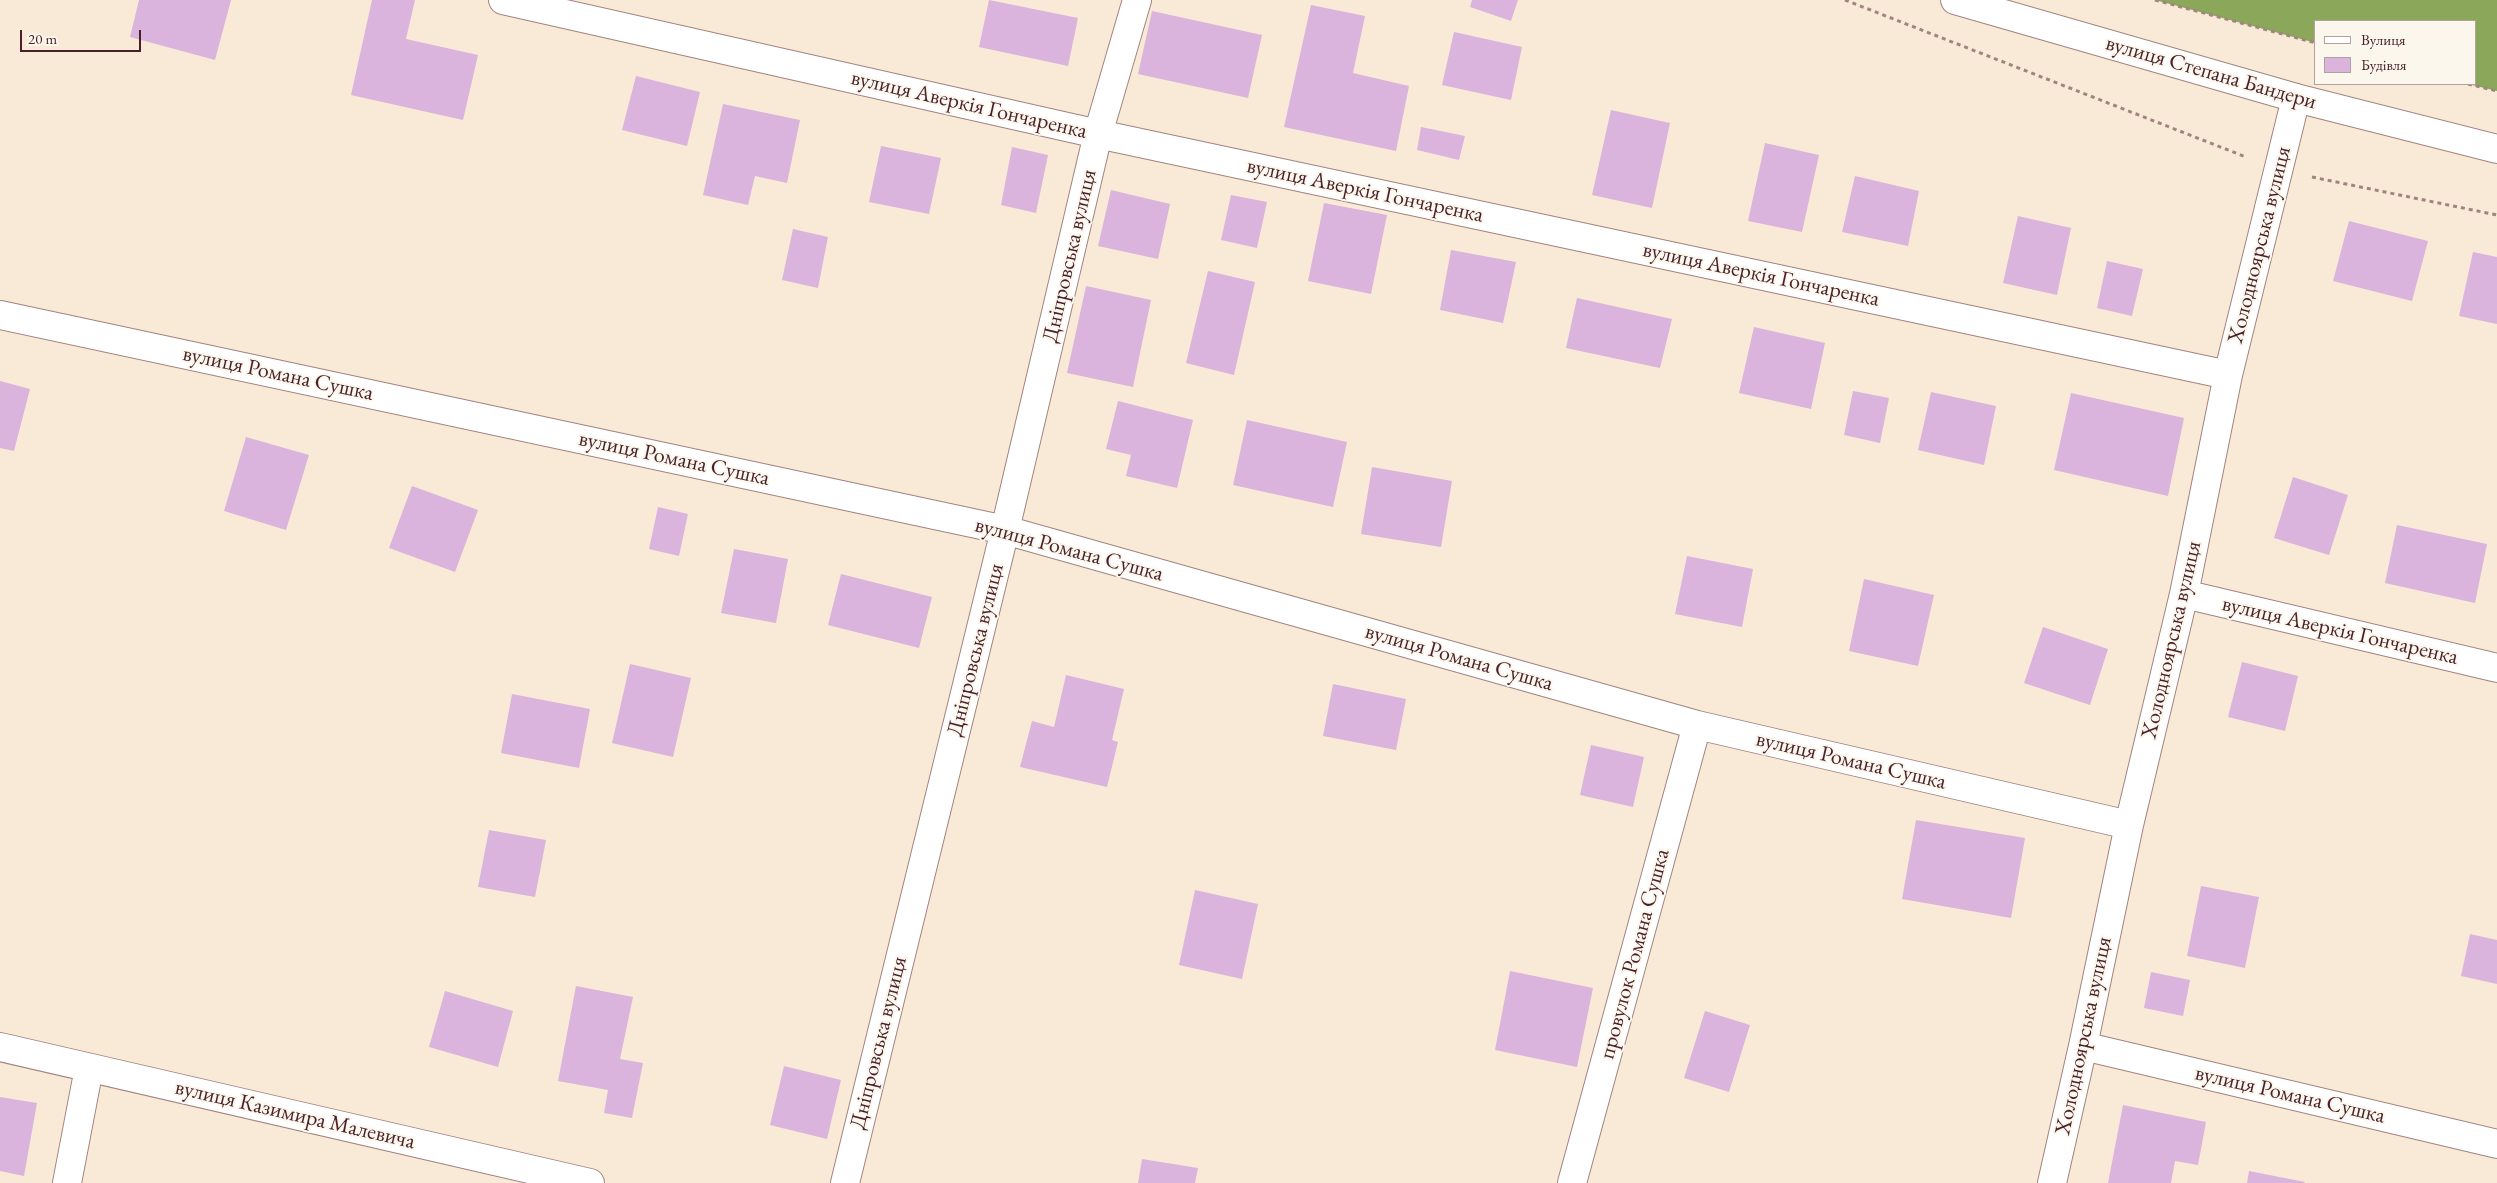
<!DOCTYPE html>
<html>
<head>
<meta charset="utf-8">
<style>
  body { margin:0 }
  #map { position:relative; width:2497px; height:1183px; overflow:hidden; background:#f8ead7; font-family:"EB Garamond",serif }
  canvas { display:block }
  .legend { position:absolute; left:2314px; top:20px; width:162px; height:65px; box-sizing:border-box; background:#fbf7ec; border:1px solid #b4a19f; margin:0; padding:6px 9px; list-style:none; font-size:15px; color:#4a1f2b }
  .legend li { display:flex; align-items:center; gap:10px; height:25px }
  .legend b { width:25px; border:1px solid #b4a19f }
  .scale { position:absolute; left:20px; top:30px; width:121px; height:22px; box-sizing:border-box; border:2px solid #4a1f2b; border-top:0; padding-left:6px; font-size:15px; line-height:18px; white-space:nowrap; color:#4a1f2b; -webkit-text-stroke:4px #fbf7ec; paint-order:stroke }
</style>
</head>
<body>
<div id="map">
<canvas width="2497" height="1183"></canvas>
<ul class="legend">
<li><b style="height:6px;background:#fff"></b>Вулиця</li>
<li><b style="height:14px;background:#dab4dc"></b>Будівля</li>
</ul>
<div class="scale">20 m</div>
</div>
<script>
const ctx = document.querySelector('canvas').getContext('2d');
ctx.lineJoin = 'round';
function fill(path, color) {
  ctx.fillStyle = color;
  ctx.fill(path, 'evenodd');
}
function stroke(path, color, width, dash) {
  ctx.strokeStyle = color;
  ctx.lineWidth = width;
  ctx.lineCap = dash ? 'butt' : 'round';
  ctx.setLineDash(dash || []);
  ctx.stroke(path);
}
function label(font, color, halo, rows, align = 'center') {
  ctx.font = font + ' "EB Garamond",serif';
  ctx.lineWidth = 4;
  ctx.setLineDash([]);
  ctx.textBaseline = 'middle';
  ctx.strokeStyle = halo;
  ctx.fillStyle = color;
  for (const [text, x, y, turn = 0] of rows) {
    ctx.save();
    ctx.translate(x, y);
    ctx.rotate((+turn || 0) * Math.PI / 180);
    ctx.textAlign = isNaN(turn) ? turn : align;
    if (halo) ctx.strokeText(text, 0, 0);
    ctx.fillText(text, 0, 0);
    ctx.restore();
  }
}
const forest = new Path2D(`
  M 2155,0 L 2497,0 L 2497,91 L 2468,84 L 2476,84 L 2476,21 L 2316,21 L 2316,43 Z`);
const building = new Path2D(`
  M 139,0 L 231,0 L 215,60 L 130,37 Z
  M 372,0 L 415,0 L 406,39 L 478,55 L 463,120 L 351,95 Z
  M 989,0 L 1078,18 L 1068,66 L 979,47 Z
  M 1472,0 L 1518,0 L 1511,21 L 1470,7 Z
  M 1311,5 L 1365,16 L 1353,73 L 1409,86 L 1396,151 L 1284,127 Z
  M 1152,11 L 1262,35 L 1248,98 L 1138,74 Z
  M 1454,32 L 1522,47 L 1511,100 L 1442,85 Z
  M 636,76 L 700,92 L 687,146 L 622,130 Z
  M 723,104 L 800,120 L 787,183 L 755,176 L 748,205 L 703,195 Z
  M 1611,110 L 1670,123 L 1652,208 L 1592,195 Z
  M 1421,127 L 1465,136 L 1459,160 L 1417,150 Z
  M 1765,143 L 1819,155 L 1802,232 L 1748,221 Z
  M 881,146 L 941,158 L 929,214 L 869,202 Z
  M 1012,147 L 1048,155 L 1036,213 L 1001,205 Z
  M 1855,176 L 1919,191 L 1908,246 L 1842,232 Z
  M 1111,190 L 1170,204 L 1158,259 L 1098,246 Z
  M 1231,195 L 1267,202 L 1257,248 L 1221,240 Z
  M 1324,203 L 1387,215 L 1371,294 L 1308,281 Z
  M 2018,216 L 2071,228 L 2057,295 L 2003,283 Z
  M 2349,221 L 2428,241 L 2412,301 L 2333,281 Z
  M 793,229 L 828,237 L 818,288 L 782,280 Z
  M 1451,250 L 1516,262 L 1503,323 L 1440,310 Z
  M 2473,252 L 2497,257 L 2497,324 L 2459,316 Z
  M 2107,261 L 2143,269 L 2132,316 L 2097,308 Z
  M 1208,271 L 1255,282 L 1234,375 L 1186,363 Z
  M 1086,286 L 1151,300 L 1133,387 L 1067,373 Z
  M 1577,298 L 1672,319 L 1660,368 L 1566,348 Z
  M 1754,327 L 1825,343 L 1811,409 L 1739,393 Z
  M 0,381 L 30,389 L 14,451 L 0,448 Z
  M 1853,391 L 1889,398 L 1880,443 L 1844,435 Z
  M 1931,392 L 1996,406 L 1984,465 L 1918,450 Z
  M 2071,393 L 2184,418 L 2168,496 L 2054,470 Z
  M 1118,401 L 1193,420 L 1177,488 L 1126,476 L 1131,455 L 1106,449 Z
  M 1247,420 L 1347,442 L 1333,507 L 1233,485 Z
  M 246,437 L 309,455 L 286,530 L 224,511 Z
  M 1372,467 L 1452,481 L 1441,547 L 1361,534 Z
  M 2293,477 L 2348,495 L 2329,555 L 2274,538 Z
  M 412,486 L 478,510 L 455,572 L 389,548 Z
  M 658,507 L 688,514 L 679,556 L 649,549 Z
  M 2397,525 L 2487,544 L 2475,603 L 2385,583 Z
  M 734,549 L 788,559 L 776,623 L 721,613 Z
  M 1687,556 L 1753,569 L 1742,627 L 1675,614 Z
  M 841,574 L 932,597 L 919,648 L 828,625 Z
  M 1864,579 L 1934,595 L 1918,666 L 1849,651 Z
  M 2043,627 L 2108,649 L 2090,705 L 2024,683 Z
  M 2242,662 L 2298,676 L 2285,731 L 2228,717 Z
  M 630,664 L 691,678 L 673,757 L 612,743 Z
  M 1066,675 L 1124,689 L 1112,740 L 1118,742 L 1107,787 L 1020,767 L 1032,721 L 1054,727 Z
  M 1333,684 L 1406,699 L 1396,750 L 1323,736 Z
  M 512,694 L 590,709 L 579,768 L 501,753 Z
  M 1591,745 L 1644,757 L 1633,807 L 1580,795 Z
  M 1916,820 L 2025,838 L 2011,918 L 1902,899 Z
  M 489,830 L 546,840 L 535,897 L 478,887 Z
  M 2201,886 L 2259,897 L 2245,968 L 2187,956 Z
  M 1195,890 L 1258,904 L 1242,979 L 1179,965 Z
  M 2470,934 L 2497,940 L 2497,984 L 2461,976 Z
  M 1510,971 L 1593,988 L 1577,1067 L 1495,1050 Z
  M 2151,972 L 2190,980 L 2183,1016 L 2144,1008 Z
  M 576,986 L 633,997 L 620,1059 L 643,1063 L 632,1118 L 604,1113 L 608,1090 L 558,1081 Z
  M 445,991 L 513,1011 L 498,1067 L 429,1047 Z
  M 1705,1011 L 1750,1025 L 1729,1092 L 1684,1078 Z
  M 784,1066 L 841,1080 L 827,1139 L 770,1125 Z
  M 0,1097 L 37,1103 L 24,1176 L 0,1171 Z
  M 2123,1105 L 2206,1122 L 2198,1165 L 2175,1161 L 2171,1183 L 2108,1183 Z
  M 1142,1159 L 1198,1168 L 1195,1183 L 1138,1183 Z
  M 2249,1171 L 2305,1182 L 2304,1183 L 2247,1183 Z`);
const path = new Path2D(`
  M 1845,0 L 2246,157
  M 2155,0 L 2316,43
  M 2468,84 L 2497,91
  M 2312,177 L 2497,215`);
const minor = new Path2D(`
  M 503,0 L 1098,134 L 2228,375
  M 0,315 L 1005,530 L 1697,725 L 2129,825
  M 2184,594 L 2497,668
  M 2083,1046 L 2497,1144
  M 0,1047 L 590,1183
  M 67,1183 L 89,1068
  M 845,1183 L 1005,530 L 1098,134 L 1137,0
  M 1572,1183 L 1697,725
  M 2052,1183 L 2083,1046 L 2129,825 L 2184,594 L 2228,375 L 2296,98`);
const tertiary = new Path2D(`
  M 1955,0 L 2296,98 L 2497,149`);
const streetNames = [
  ["вулиця Степана Бандери",2211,73,16],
  ["вулиця Аверкія Гончаренка",969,105,13],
  ["вулиця Аверкія Гончаренка",1365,191,12],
  ["Холодноярська вулиця",2260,245,-76],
  ["Дніпровська вулиця",1070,256,-77],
  ["вулиця Аверкія Гончаренка",1761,275,12],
  ["вулиця Романа Сушка",278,374,12],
  ["вулиця Романа Сушка",674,459,12],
  ["вулиця Романа Сушка",1069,550,15],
  ["вулиця Аверкія Гончаренка",2340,631,13],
  ["Холодноярська вулиця",2172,640,-77],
  ["Дніпровська вулиця",976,650,-76],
  ["вулиця Романа Сушка",1459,658,16],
  ["вулиця Романа Сушка",1851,761,13],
  ["провулок Романа Сушка",1635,954,-75],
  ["Холодноярська вулиця",2084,1036,-78],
  ["Дніпровська вулиця",879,1043,-76],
  ["вулиця Романа Сушка",2290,1095,13],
  ["вулиця Казимира Малевича",295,1115,13]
];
fill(forest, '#8aa75a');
fill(building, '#dab4dc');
stroke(minor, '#a18481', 30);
stroke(tertiary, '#a18481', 30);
stroke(path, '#a18481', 3, [4, 4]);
stroke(minor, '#fff', 28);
stroke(tertiary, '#fff', 28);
label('22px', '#4a1f2b', '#fbf7ec', streetNames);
</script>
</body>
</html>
